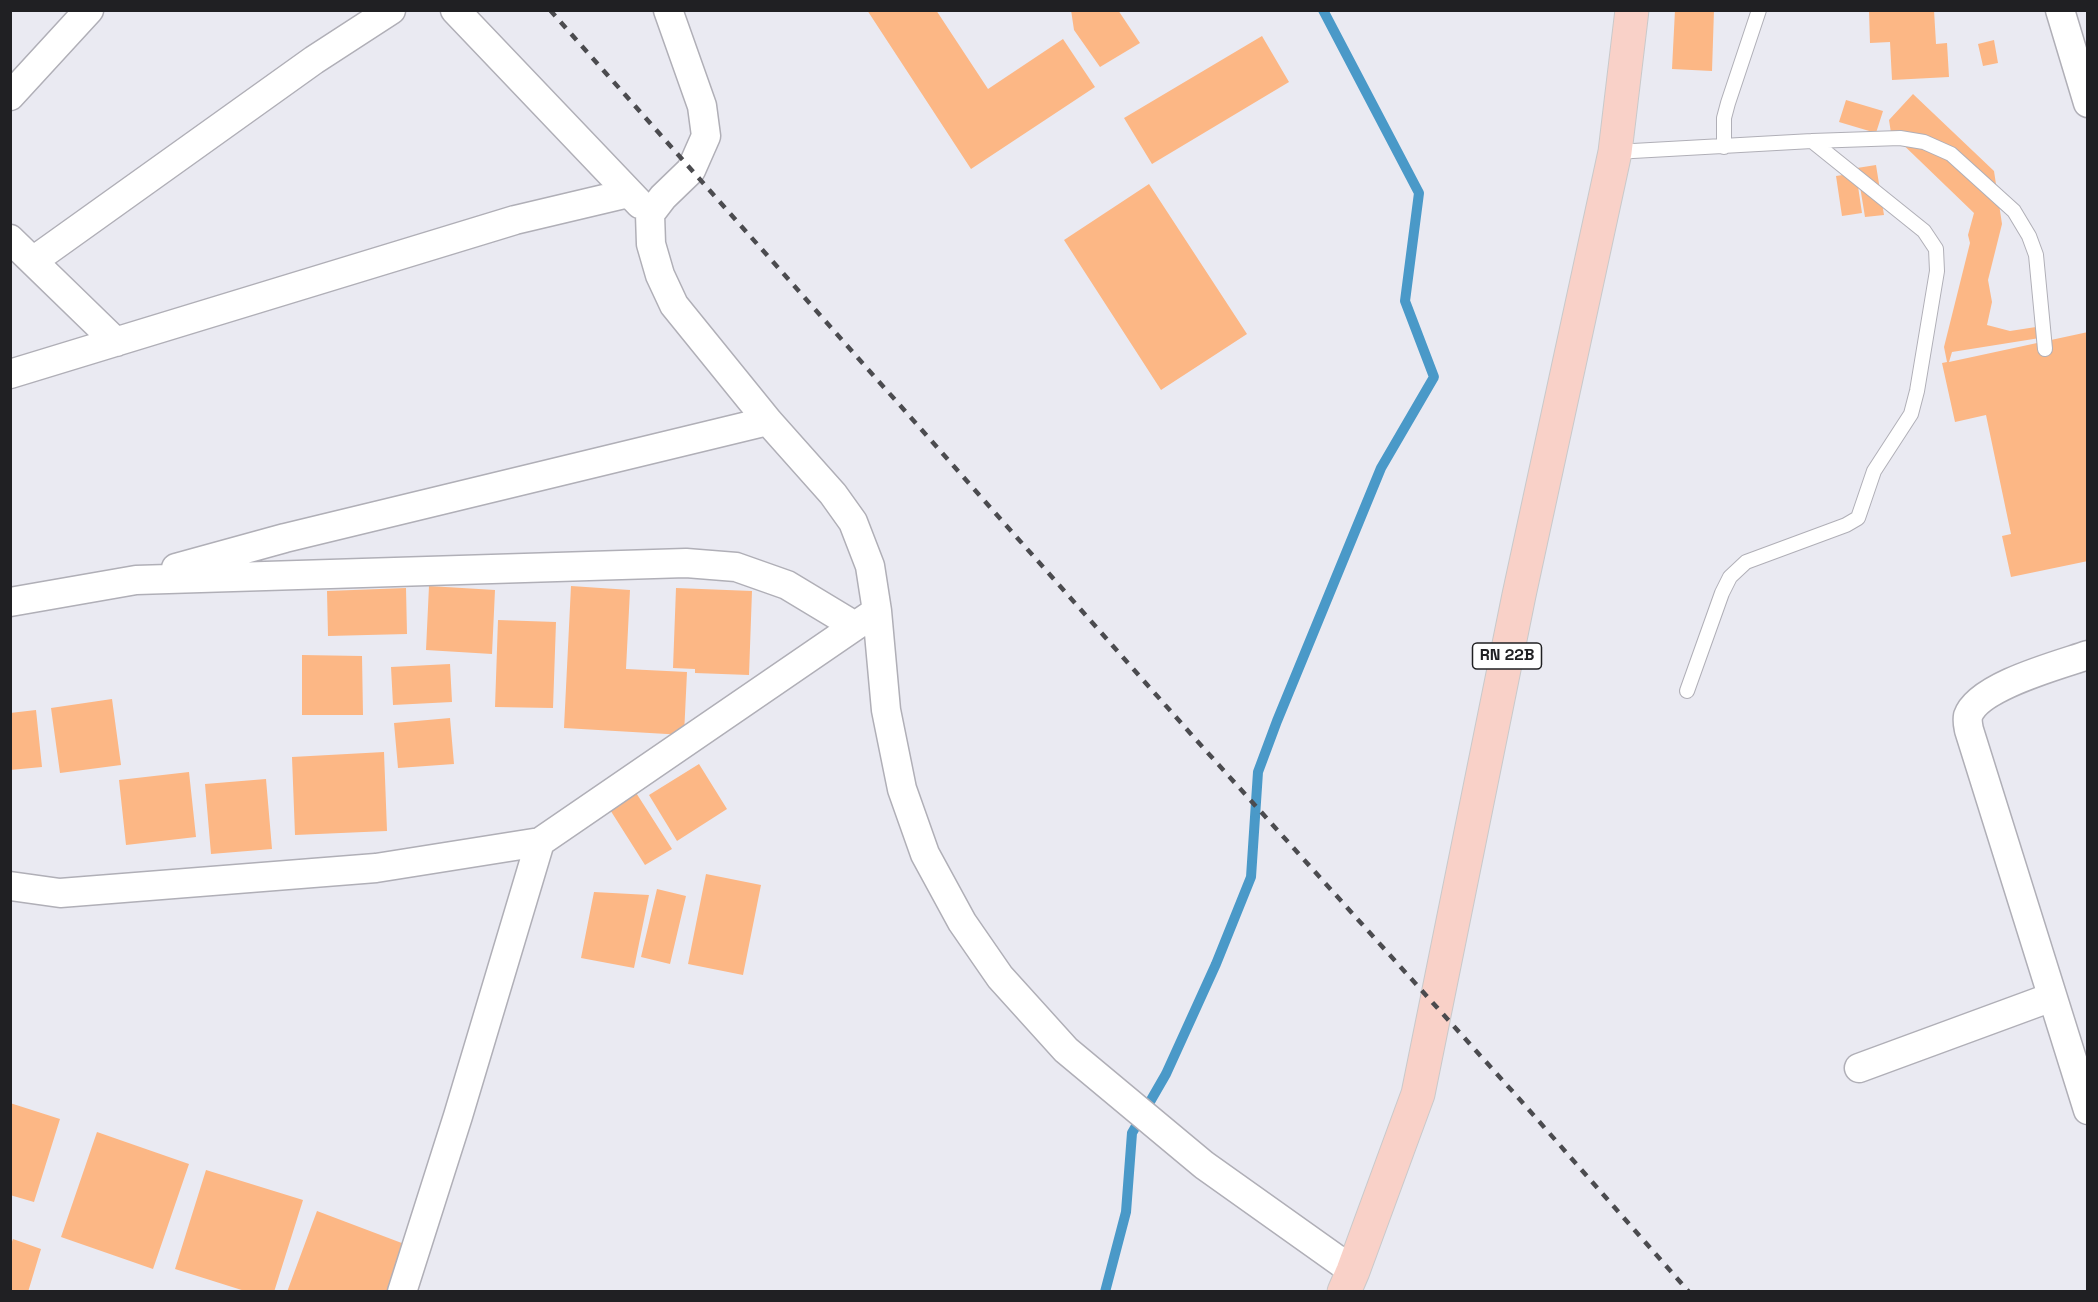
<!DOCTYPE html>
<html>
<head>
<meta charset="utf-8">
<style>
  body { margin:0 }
  #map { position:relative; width:2098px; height:1302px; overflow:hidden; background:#eaeaf2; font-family:"Space Grotesk",sans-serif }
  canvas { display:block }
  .frame { position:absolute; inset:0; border:12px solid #202023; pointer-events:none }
</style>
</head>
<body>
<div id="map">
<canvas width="2098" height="1302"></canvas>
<div class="frame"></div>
</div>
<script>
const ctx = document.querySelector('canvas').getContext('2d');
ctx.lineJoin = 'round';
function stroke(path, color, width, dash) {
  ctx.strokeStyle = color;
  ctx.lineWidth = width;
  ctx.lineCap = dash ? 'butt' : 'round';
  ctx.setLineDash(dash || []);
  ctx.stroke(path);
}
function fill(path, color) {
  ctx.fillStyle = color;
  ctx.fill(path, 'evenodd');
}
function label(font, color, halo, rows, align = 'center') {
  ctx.font = font + ' "Space Grotesk",sans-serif';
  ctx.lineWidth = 4.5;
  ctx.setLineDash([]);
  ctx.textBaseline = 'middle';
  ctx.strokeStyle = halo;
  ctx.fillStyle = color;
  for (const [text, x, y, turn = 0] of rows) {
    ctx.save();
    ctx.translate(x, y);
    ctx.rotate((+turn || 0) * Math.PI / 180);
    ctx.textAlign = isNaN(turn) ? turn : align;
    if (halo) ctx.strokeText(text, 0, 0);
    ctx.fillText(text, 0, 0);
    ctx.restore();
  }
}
const stream = new Path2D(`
  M 1105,1292 L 1126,1212 L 1132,1133 L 1166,1074 L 1216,964 L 1251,877 L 1258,772 L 1277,721 L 1381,468 L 1434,377 L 1405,301 L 1419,193 L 1323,10`);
const building = new Path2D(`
  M 867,10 L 936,10 L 988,89 L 1063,39 L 1095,87 L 971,169 Z
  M 1071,10 L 1118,10 L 1140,43 L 1100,67 L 1074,30 Z
  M 1675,10 L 1714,10 L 1712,71 L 1672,69 Z
  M 1869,10 L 1934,10 L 1936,44 L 1947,43 L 1949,77 L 1892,80 L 1890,42 L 1870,43 Z
  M 1262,36 L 1289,82 L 1152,164 L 1124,118 Z
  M 1994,40 L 1998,63 L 1983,66 L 1978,44 Z
  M 1913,94 L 1994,171 L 2002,224 L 1988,280 L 1992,302 L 1987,325 L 2010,331 L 2036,327 L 2046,337 L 1952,352 L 1949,362 L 2088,332 L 2088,561 L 2011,577 L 2002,536 L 2011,534 L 1986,415 L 1955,422 L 1942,363 L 1947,362 L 1944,347 L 1970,243 L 1968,235 L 1974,213 L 1891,133 L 1889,120 Z
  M 1846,100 L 1883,111 L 1876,133 L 1839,122 Z
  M 1876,165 L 1884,215 L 1865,217 L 1857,168 Z
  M 1856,173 L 1862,213 L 1842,216 L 1836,176 Z
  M 1149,184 L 1247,334 L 1161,390 L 1064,240 Z
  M 429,586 L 495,590 L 492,654 L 426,650 Z
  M 571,586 L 630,590 L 626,669 L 687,672 L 684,735 L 564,728 Z
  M 406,588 L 407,634 L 328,636 L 327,591 Z
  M 676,588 L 752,591 L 749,675 L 695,673 L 695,669 L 673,668 Z
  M 498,620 L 556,622 L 553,708 L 495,707 Z
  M 302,655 L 362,656 L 363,715 L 302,715 Z
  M 450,664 L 452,702 L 393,705 L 391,667 Z
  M 112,699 L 121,765 L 60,773 L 51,708 Z
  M 36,710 L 42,767 L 10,770 L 10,713 Z
  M 450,718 L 454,764 L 398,768 L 394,723 Z
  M 384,752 L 387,831 L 295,835 L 292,757 Z
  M 699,764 L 727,809 L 677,841 L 649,795 Z
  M 189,772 L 196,837 L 126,845 L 119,780 Z
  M 266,779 L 272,849 L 211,854 L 205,784 Z
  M 633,788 L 672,849 L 645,865 L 607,805 Z
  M 706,874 L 761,885 L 743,975 L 688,964 Z
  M 657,889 L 686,896 L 670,964 L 641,957 Z
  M 594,892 L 649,895 L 634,968 L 581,958 Z
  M 10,1103 L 60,1119 L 34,1202 L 10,1195 Z
  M 97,1132 L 189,1164 L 153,1269 L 61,1237 Z
  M 206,1170 L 303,1200 L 274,1292 L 248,1292 L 175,1269 Z
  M 317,1211 L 407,1245 L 390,1292 L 287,1292 Z
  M 13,1239 L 41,1249 L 28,1292 L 10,1292 L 10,1247 Z`);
const lane = new Path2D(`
  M 1724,147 L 1724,118 L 1728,103 L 1759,10
  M 1615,152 L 1812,141 L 1900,138 L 1924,142 L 1951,154 L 2014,211 L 2029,236 L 2036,255 L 2045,349
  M 1687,691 L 1722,593 L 1730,577 L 1746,562 L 1846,525 L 1858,518 L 1874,471 L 1911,414 L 1917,391 L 1937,271 L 1936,249 L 1924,231 L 1812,141`);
const street = new Path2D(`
  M 455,10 L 640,204
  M 668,10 L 702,106 L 706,136 L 691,170 L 663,197 L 650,214 L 651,244 L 660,275 L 674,305 L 768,421 L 833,494 L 853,522 L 870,566 L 877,611 L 886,710 L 902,789 L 925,854 L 962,922 L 1000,977 L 1066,1050 L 1204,1165 L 1353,1271
  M 2060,10 L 2088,103
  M 10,96 L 89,10
  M 10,239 L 116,342
  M 33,261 L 314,60 L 391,10
  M 10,374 L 515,220 L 629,193
  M 176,568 L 285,538 L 768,421
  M 10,602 L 136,580 L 686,563 L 736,567 L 787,585 L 855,626
  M 2088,655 C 2059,665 1978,686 1968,716 C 1967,721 1968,725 1969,730 L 2088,1110
  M 10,886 L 60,893 L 376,868 L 540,842 L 877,611
  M 1859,1068 L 2052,997
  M 402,1292 L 458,1116 L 540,842`);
const primary = new Path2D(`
  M 1344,1292 L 1353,1271 L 1418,1094 L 1519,595 L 1615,152 L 1632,10`);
const rail = new Path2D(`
  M 550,10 L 1190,733 L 1514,1093 L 1689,1292`);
const shields = [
  [1507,656,69]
];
const shieldNames = [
  ["RN 22B",1507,656]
];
stroke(stream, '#4a99c8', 10);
fill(building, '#fcb785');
stroke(lane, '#b0afb7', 16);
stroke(street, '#b0afb7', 31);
stroke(primary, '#c9c9ca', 35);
stroke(lane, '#fff', 14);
stroke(street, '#fff', 28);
stroke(primary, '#f9d1c8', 33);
stroke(rail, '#4b4b4f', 4.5, [8, 8]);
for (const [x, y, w] of shields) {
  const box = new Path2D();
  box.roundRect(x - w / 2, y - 13, w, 26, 4.5);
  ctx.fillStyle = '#fff';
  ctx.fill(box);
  stroke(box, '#202023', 1.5);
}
label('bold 16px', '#202023', null, shieldNames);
</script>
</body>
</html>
